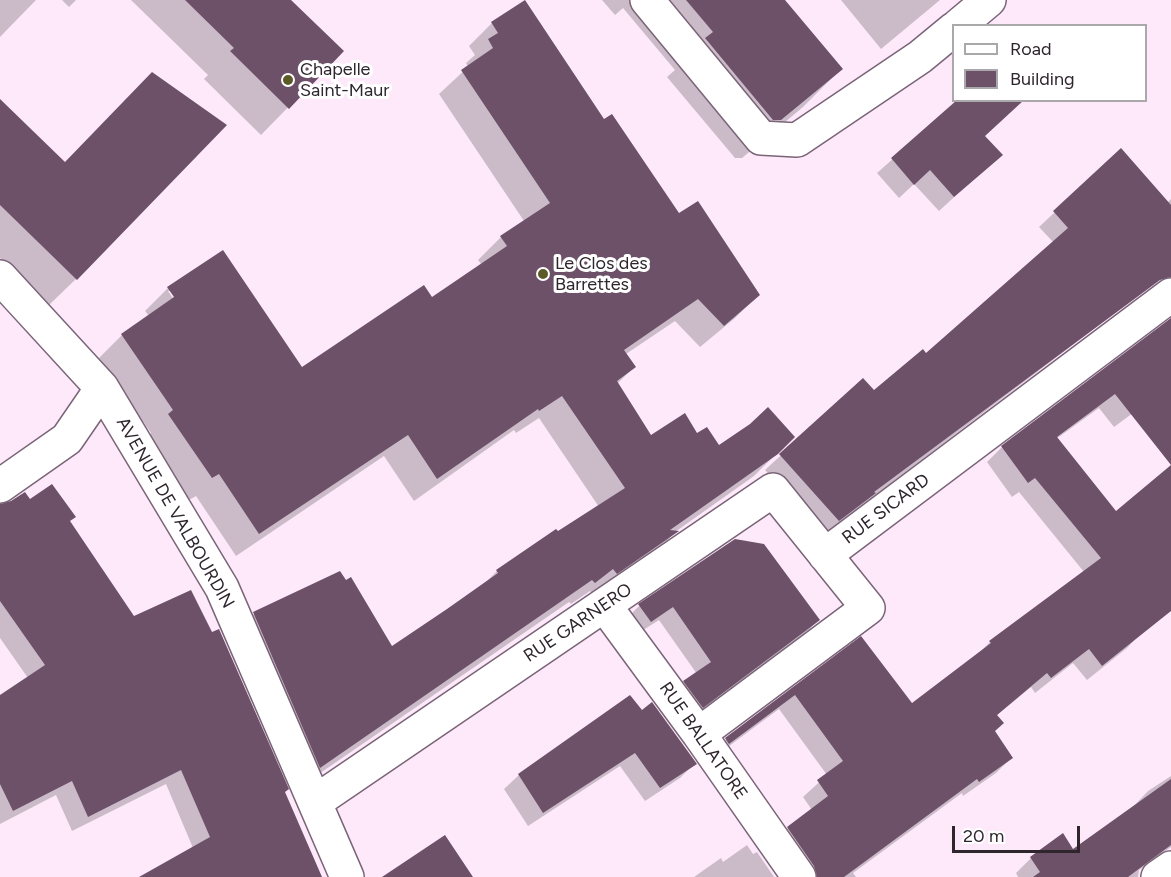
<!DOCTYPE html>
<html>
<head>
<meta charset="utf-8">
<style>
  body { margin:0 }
  #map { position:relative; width:1171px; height:877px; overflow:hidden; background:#fee9fb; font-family:Figtree,sans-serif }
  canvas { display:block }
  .legend { position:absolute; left:952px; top:24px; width:195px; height:78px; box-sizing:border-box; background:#fff; border:2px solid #aba8ab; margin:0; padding:8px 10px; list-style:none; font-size:18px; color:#2e252d }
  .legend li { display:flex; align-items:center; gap:12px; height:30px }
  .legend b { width:30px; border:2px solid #aba8ab }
  .scale { position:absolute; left:952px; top:826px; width:128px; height:27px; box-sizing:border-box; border:3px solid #2e252d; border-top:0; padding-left:8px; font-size:18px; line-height:21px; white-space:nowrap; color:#2e252d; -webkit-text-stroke:4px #fff; paint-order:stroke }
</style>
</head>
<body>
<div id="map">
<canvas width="1171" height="877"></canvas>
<ul class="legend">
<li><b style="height:8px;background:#fff"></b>Road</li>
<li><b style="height:16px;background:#6c5168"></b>Building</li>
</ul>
<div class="scale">20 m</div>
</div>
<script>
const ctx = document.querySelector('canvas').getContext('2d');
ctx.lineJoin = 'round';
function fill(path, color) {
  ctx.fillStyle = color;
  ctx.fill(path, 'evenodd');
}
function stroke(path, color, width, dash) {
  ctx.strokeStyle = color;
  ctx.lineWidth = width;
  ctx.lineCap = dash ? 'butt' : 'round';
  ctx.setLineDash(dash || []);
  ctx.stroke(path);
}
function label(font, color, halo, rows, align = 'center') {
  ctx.font = font + ' Figtree,sans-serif';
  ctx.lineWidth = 6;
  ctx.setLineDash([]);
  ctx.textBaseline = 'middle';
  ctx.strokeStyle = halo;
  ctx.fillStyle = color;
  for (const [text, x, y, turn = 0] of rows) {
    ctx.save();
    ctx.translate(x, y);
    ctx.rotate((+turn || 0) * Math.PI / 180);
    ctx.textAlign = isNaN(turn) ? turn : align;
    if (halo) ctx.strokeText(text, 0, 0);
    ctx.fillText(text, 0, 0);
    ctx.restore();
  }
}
const shadow = new Path2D(`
  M 0,0 L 36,0 L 0,37 Z
  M 62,0 L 76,0 L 69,7 Z
  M 131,0 L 289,0 L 342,52 L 261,135 L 204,79 L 208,75 Z
  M 602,0 L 783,0 L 841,69 L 803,107 L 742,158 L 735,158 L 667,77 L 675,70 L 623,8 L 615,15 Z
  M 841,0 L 940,0 L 881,49 Z
  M 524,2 L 604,121 L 679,215 L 758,295 L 735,318 L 700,347 L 675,321 L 626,354 L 634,367 L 617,384 L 651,437 L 697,435 L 719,447 L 793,437 L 754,476 L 675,532 L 654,554 L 593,595 L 590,591 L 571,604 L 569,602 L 297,789 L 231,636 L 254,614 L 391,648 L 483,585 L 497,571 L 556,531 L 557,533 L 599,507 L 539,418 L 516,433 L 514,430 L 414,501 L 384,456 L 236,556 L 196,496 L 189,500 L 147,437 L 151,433 L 99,358 L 122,335 L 149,316 L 145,311 L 168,288 L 301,369 L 432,299 L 482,265 L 478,260 L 501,237 L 524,221 L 439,94 L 468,67 L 466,63 L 475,55 L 469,46 L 492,23 ZM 168,291 L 171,291 L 179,303 L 177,304 Z
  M 959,100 L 984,137 L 1000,155 L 939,211 L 914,184 L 899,198 L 877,173 Z
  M 0,101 L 64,164 L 76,279 L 49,305 L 0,258 Z
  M 1121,150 L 1167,203 L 1171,199 L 1171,270 L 824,534 L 765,470 L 863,380 L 874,393 L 926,356 L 1054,243 L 1039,227 Z
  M 1171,321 L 1171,385 L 1114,427 L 1099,408 L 1056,439 L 1116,513 L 1171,467 L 1171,586 L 1142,632 L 1127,648 L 1087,680 L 1073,663 L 1035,693 L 1031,687 L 996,716 L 993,732 L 1011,758 L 996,773 L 963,796 L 962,793 L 853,873 L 856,877 L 796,877 L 773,843 L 788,828 L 812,810 L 803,797 L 827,775 L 779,709 L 713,758 L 711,755 L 726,739 L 861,638 L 912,705 L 975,657 L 990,642 L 1084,572 L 1019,492 L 1012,497 L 987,462 L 1002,447 Z
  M 30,501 L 69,522 L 134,618 L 284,792 L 315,877 L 142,877 L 193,848 L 166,784 L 72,831 L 56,795 L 0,824 L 0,697 L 28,678 L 0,638 L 0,506 Z
  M 735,540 L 818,620 L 805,634 L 689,720 L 671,696 L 684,682 L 697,674 L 659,620 L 637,634 L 626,619 L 639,606 Z
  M 630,697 L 641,712 L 695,763 L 680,778 L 645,801 L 620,766 L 528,826 L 504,789 L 519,775 Z
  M 1171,776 L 1171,847 L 1139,870 L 1138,877 L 1018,877 L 1016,873 L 1031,858 L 1072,851 L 1133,807 L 1148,791 Z
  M 747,845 L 753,854 L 757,852 L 774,877 L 694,877 L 721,858 L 723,862 Z`);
const building = new Path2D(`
  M 185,0 L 291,0 L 344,51 L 289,109 L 230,51 L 234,48 Z
  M 525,0 L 604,119 L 612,114 L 679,213 L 698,201 L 760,295 L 724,326 L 698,299 L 624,350 L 636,367 L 617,381 L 651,435 L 685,413 L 697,433 L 707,427 L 719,445 L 750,424 L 768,407 L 795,437 L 778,454 L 670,530 L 679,531 L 617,574 L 613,569 L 595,583 L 592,580 L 320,768 L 253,612 L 340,571 L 346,580 L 351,577 L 392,646 L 447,609 L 498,573 L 496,570 L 556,529 L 558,531 L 625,488 L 562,396 L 539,411 L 538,409 L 437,479 L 408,435 L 259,534 L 219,474 L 212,478 L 168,414 L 173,410 L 121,334 L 174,297 L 167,287 L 223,250 L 302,367 L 424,285 L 432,297 L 507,246 L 500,236 L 550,203 L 461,70 L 493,48 L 488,39 L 498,33 L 491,22 Z
  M 686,0 L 785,0 L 843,69 L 781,120 L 773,120 L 705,38 L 713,32 Z
  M 152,72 L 227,125 L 77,280 L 0,205 L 0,99 L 65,162 Z
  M 957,100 L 1024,100 L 985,136 L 1003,155 L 954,197 L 930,170 L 914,185 L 891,158 Z
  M 1121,148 L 1171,205 L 1171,277 L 1160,280 L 874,492 L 876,493 L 839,521 L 779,454 L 863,378 L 874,390 L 923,349 L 926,353 L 1068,228 L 1053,211 Z
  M 1171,318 L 1171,465 L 1115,394 L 1057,437 L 1116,511 L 1171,465 L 1171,611 L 1102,666 L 1089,649 L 1051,678 L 1047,673 L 997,715 L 1004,723 L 995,731 L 1013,758 L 979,782 L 977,779 L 844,877 L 817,877 L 814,866 L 787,827 L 828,796 L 817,780 L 843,761 L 795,695 L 729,744 L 725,738 L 861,636 L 912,703 L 991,643 L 989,641 L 1101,558 L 1035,478 L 1028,483 L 1001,446 Z
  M 52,484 L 76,517 L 70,521 L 134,616 L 191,590 L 212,632 L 219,629 L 289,789 L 285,792 L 322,877 L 139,877 L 210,837 L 181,770 L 88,817 L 72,781 L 13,811 L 0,784 L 0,695 L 45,665 L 0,601 L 0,504 L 11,501 L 25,492 L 30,499 Z
  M 735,539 L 764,544 L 820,620 L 703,708 L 683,681 L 711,662 L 673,607 L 651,622 L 638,604 Z
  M 630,695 L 642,710 L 652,702 L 697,764 L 660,788 L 635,753 L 543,813 L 518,774 Z
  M 1171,779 L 1171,845 L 1128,877 L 1033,877 L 1040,872 L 1030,857 L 1063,833 L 1073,849 Z
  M 445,835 L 473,877 L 382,877 Z`);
const minor = new Path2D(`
  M 647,0 L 761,138 L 797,140 L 920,57 L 954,29
  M 958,26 L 989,0
  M 0,277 L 102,388 L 222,588 L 347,877
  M 0,486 L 67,439 L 102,388
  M 825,555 L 1171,295
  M 605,606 L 699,734 L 799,877
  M 315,802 L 773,490 L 868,608 L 699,734
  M 1158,877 L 1171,868`);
const markers = [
  [288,80,6,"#5c5b28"],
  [543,274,6,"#5c5b28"]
];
const poiNames = [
  ["Chapelle",300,70],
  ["Saint-Maur",300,91],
  ["Le Clos des",555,264],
  ["Barrettes",555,285]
];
const streetNames = [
  ["RUE SICARD",886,509,-37],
  ["AVENUE DE VALBOURDIN",175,513,60],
  ["RUE GARNERO",578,623,-34],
  ["RUE BALLATORE",703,741,55]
];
fill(shadow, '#0003');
fill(building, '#6c5168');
stroke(minor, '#7a6477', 36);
stroke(minor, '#fff', 33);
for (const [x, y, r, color] of markers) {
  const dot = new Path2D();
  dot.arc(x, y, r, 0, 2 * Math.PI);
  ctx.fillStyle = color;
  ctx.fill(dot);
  stroke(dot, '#fff', 2);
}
label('18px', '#2e252d', '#fff', poiNames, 'left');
label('18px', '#2e252d', '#fff', streetNames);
</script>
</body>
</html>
